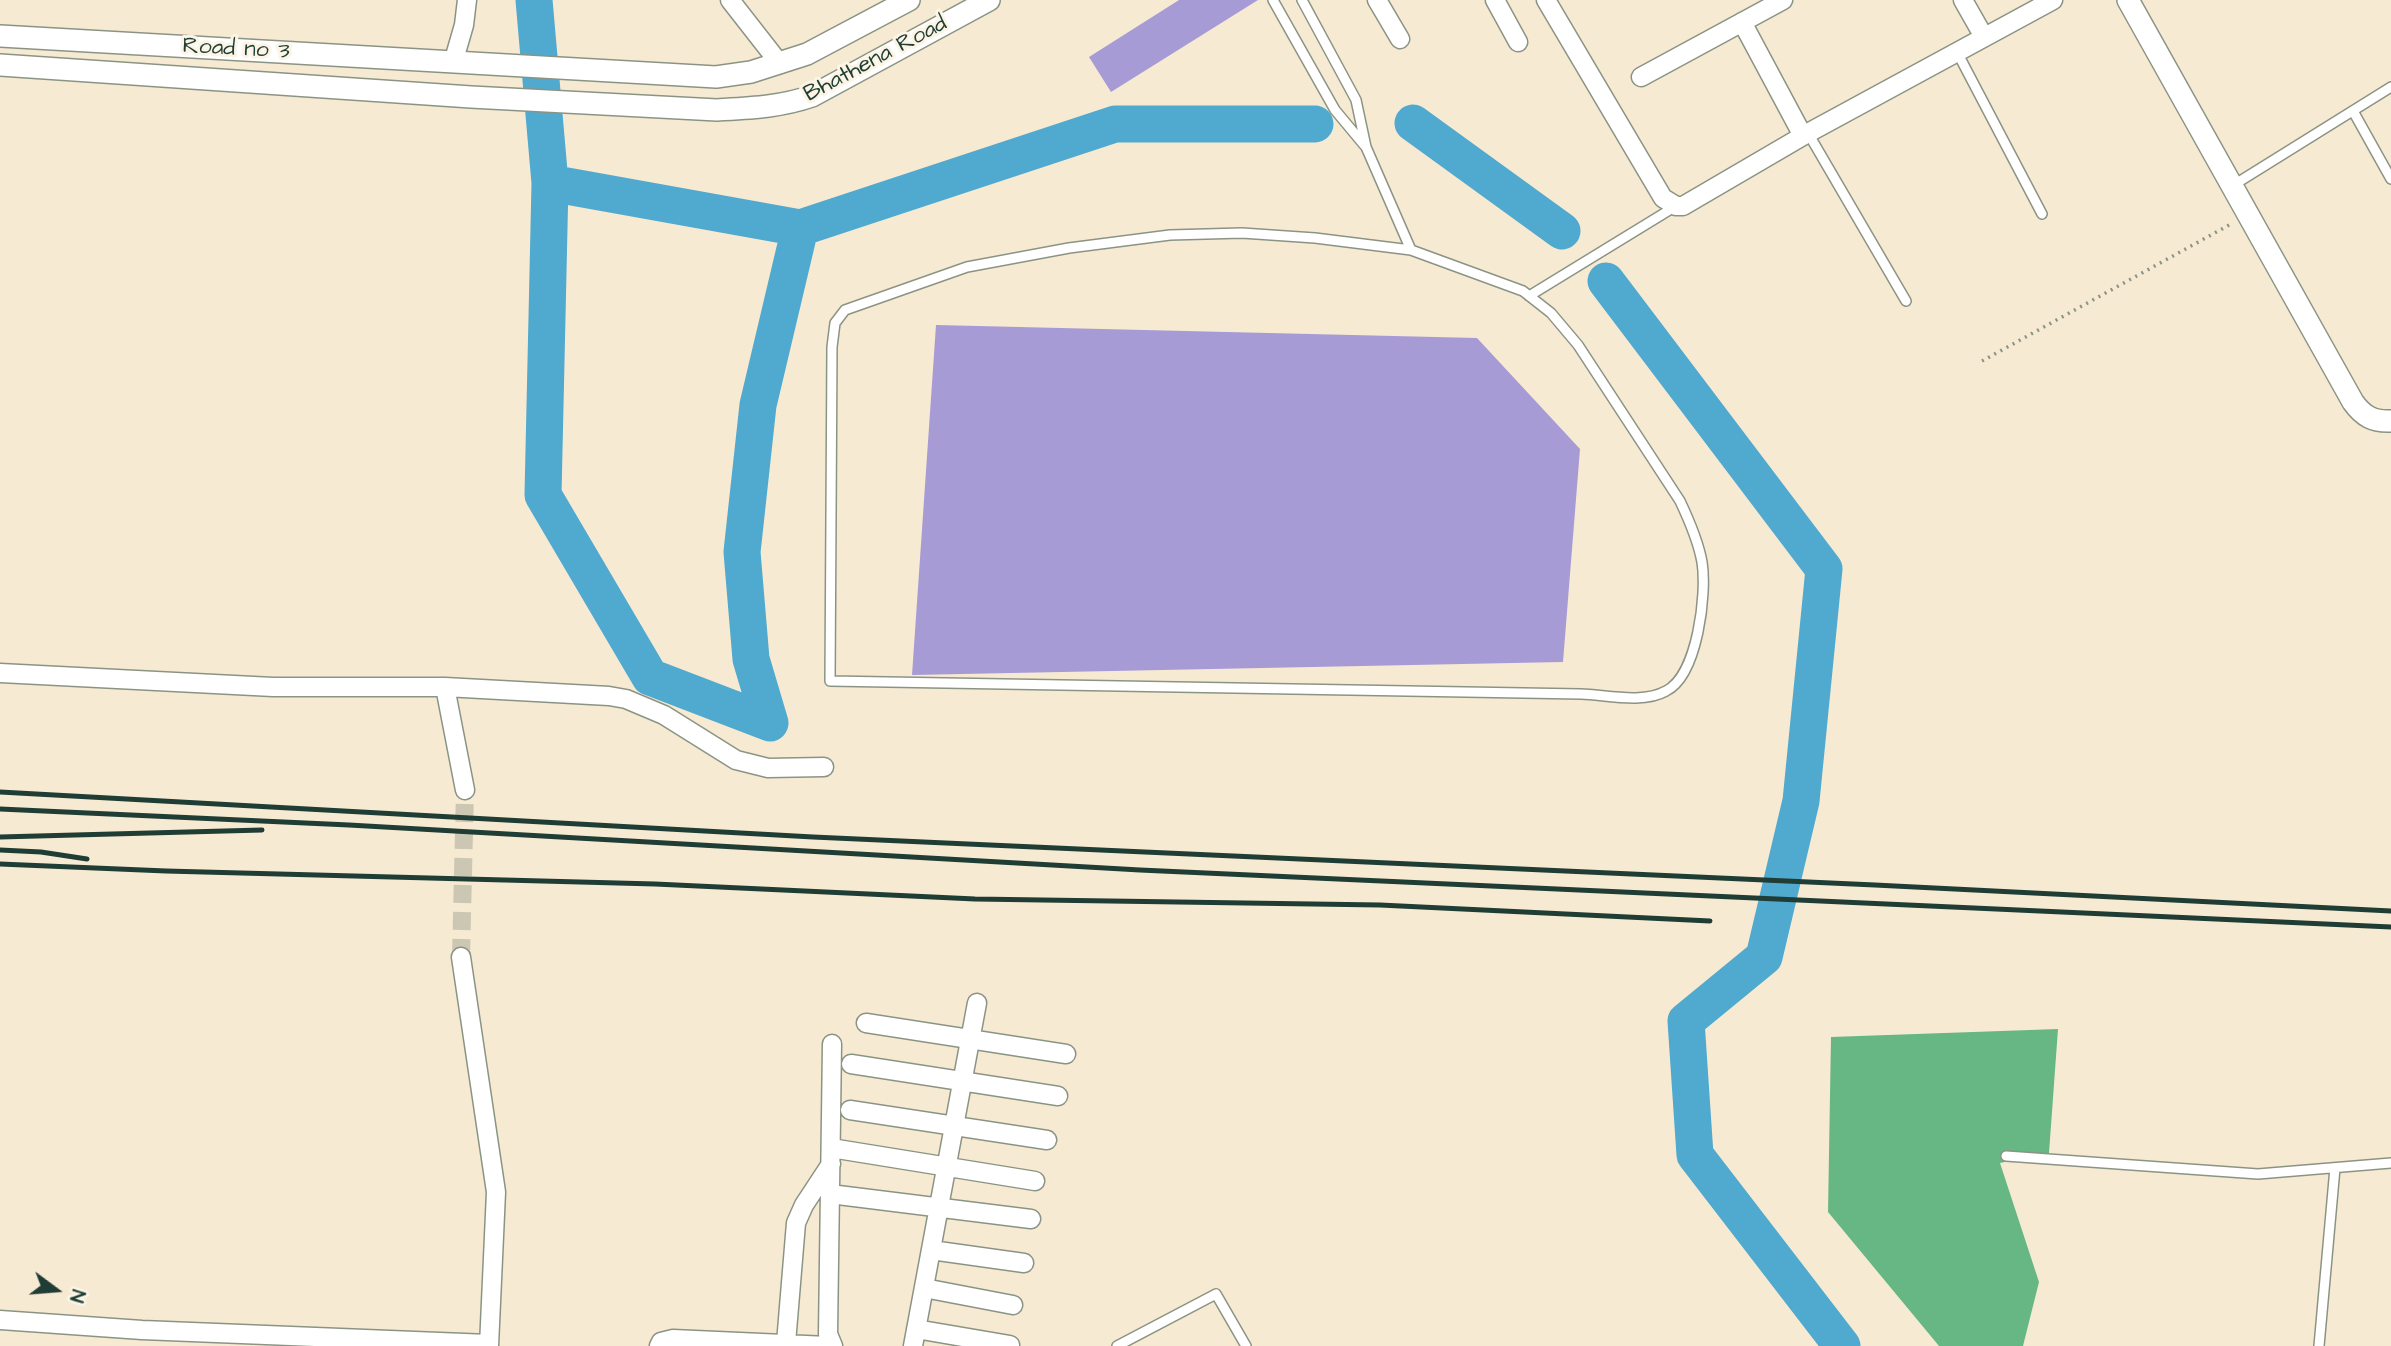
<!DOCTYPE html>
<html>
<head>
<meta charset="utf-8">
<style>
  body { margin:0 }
  #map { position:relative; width:2391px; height:1346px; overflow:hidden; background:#f7ead3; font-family:"Architects Daughter",sans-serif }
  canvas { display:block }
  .north { position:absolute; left:21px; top:1255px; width:70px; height:70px; -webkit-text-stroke:5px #fcf5e5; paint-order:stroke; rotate:106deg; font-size:19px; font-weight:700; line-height:28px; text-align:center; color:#1f3d34 }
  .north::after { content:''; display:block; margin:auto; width:24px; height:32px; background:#1f3d34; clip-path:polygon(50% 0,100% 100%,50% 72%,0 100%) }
</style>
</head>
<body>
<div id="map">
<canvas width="2391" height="1346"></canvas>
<div class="north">N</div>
</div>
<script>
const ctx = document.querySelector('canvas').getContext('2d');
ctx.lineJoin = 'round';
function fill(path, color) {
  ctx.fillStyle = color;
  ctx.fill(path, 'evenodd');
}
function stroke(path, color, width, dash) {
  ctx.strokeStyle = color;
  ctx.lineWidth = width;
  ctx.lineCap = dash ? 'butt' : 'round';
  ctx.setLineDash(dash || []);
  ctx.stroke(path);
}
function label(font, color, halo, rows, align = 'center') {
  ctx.font = font + ' "Architects Daughter",sans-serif';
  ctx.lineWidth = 6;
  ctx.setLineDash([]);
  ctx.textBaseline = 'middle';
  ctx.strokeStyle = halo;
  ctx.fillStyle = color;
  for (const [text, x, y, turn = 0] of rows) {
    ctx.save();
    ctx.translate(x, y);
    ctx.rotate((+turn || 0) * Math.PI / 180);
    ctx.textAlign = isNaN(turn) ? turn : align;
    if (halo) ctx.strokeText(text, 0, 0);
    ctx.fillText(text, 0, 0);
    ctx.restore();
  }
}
const forest = new Path2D(`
  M 2058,1029 L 2049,1153 L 2000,1163 L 2039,1282 L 2023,1346 L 1939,1346 L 1828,1212 L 1831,1037 Z`);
const river = new Path2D(`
  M 534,0 L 550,183 L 543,495 L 650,677 L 770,723 L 751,659 L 742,552 L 758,405 L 800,228 L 1115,124 L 1315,124
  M 1413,123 L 1562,231
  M 550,183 L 800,228
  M 1606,281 L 1824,569 L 1801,801 L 1764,957 L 1686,1021 L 1695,1155 L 1842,1346`);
const building = new Path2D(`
  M 1179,0 L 1258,0 L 1111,92 L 1089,57 Z
  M 936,325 L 1477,338 L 1580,449 L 1563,662 L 912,675 Z`);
const minorTunnel = new Path2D(`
  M 461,957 L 465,790`);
const path = new Path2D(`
  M 1982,361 L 2231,224`);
const service = new Path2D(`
  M 1273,0 L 1335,110 L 1365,146
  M 1302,0 L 1356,100 L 1366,147 L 1411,250
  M 1957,52 L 2042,214
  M 2353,111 L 2391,179
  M 1808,133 L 1906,301
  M 2232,186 L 2391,87
  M 1242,233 L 1315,238 L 1411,250 L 1523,291 L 1551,313 L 1578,345 L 1680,501 C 1689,520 1698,540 1702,562 C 1707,593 1698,675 1666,691 C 1643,704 1607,695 1581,694 L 830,681 L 832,347 L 835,323 L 845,310 L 967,267 L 1069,248 L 1170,235 Z
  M 1529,296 L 1676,206
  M 2006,1156 L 2258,1174 L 2391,1163
  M 1117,1346 L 1216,1294 L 1246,1346
  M 2319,1346 L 2335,1168`);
const minor = new Path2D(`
  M 730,0 L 780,64
  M 1377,0 L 1400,39
  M 1495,0 L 1518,42
  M 1546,0 L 1663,198 L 1676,206 L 1683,206 L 1808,133 L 2053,0
  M 1963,0 L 1984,37
  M 1742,22 L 1803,136
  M 453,63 L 464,25 L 467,0
  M 1641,77 L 1783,0
  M 0,673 L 273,687 L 445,687 L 609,696 L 626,699 L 664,715 L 736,760 L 768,768 L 824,767
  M 445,687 L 465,790
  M 461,957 L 496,1192 L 489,1346
  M 866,1023 L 1066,1054
  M 832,1044 L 828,1334 L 833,1346
  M 851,1064 L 1058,1096
  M 850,1110 L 1047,1140
  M 831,1148 L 1035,1181
  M 830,1194 L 1031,1219
  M 931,1250 L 1024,1263
  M 924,1288 L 1013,1305
  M 0,1320 L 142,1330 L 489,1344
  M 916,1329 L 1010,1345
  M 786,1343 L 796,1223 L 804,1205 L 831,1164
  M 659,1346 L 661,1342 L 673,1339 L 828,1346
  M 913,1346 L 977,1003`);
const tertiary = new Path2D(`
  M 2128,0 L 2353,402 C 2363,416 2373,422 2391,421
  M 0,36 L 716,77 L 751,72 L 807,54 L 909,0
  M 0,65 L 471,97 L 717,110 C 751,108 780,107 812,96 L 989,0`);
const rail = new Path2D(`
  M 0,792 L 813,837 L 1875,885 L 2391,911
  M 0,809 L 349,825 L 1140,870 L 2391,927
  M 0,837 L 262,830
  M 0,850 L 41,852 L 87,859
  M 0,864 L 166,871 L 655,884 L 975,899 L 1380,905 L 1710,921`);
const streetNames = [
  ["Road no 3",236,50,3],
  ["Bhathena Road",876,60,-28]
];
fill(forest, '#66b783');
stroke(river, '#50a9ce', 37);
fill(building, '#a79bd5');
stroke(minorTunnel, '#ccc7b3', 18, [18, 9]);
stroke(service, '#8b9484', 12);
stroke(minor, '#8b9484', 21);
stroke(tertiary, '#8b9484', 24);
stroke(path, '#8b9484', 3.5, [2, 5]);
stroke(service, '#fff', 9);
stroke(minor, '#fff', 18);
stroke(tertiary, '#fff', 21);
stroke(rail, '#1f3d34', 5);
label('23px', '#1f3d34', '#fcf5e5', streetNames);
</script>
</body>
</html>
